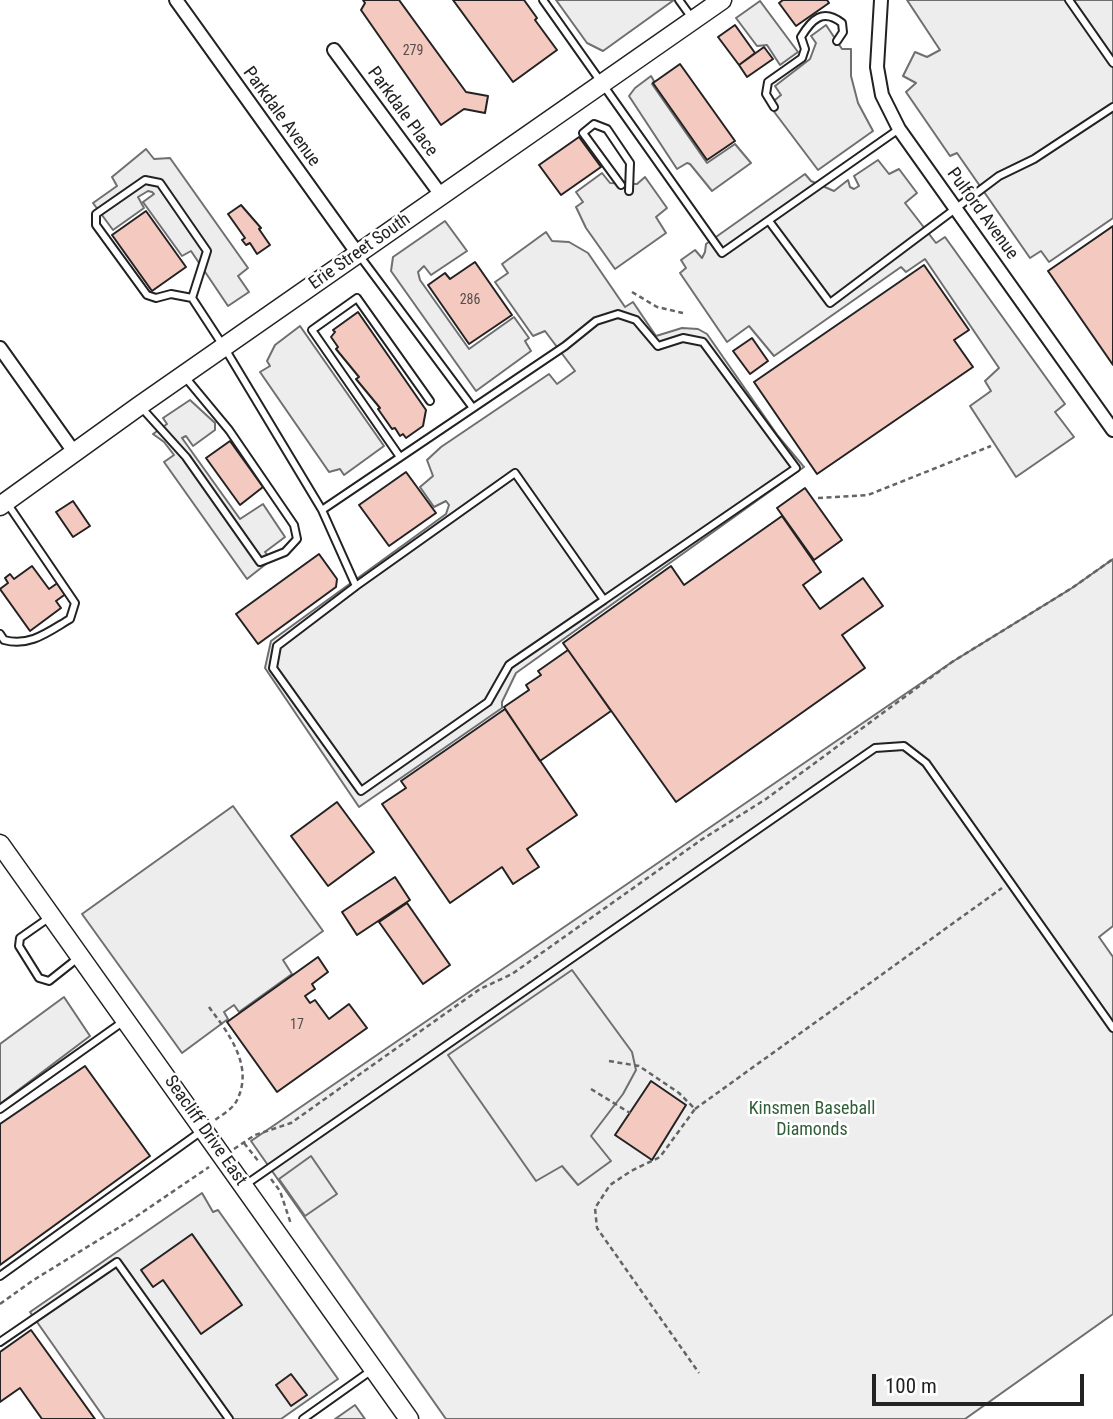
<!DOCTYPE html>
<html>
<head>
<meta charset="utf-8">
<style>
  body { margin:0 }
  #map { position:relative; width:1113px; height:1419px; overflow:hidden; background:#fff; font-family:"Roboto Condensed",sans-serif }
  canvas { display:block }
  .scale { position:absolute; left:872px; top:1374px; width:212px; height:32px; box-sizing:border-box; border:4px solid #222; border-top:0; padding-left:9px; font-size:21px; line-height:24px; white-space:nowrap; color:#222; -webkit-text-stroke:5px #fff; paint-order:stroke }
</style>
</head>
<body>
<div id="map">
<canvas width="1113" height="1419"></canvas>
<div class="scale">100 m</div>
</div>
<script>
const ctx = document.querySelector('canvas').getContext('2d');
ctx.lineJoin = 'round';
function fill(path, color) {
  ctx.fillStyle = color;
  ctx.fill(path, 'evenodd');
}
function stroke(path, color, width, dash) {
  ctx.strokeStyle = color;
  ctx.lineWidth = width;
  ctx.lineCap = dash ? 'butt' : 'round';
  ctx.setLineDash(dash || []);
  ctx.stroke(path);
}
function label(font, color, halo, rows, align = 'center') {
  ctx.font = font + ' "Roboto Condensed",sans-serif';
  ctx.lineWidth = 5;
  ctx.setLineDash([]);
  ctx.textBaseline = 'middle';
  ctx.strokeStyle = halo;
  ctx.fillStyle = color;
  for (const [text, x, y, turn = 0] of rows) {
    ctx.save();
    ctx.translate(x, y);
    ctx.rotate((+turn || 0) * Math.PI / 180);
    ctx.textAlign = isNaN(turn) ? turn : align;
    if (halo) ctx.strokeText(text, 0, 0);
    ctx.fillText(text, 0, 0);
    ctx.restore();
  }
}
const green = new Path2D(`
  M 1113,559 L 1113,926 L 1099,937 L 1113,957 L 1113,1314 L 965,1419 L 446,1419 L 251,1141 L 952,662 L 1072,588 Z`);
const parking = new Path2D(`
  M 556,0 L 674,0 L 603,51 L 587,43 Z
  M 907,0 L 1113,0 L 1113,218 L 1049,262 L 1041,251 L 1030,258 L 957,153 L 950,156 L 906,92 L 916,83 L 903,76 L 915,52 L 927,57 L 940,50 Z
  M 760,1 L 798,52 L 780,65 L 767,45 L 757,46 L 736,18 Z
  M 826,25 L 842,49 L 851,49 L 851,76 L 858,103 L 873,131 L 818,170 L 769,105 L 781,95 L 775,86 L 810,59 L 816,43 L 811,36 Z
  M 651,76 L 654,81 L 652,84 L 707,163 L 735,144 L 751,163 L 712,191 L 690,164 L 687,163 L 677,169 L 629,96 L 635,88 Z
  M 146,149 L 154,159 L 170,158 L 248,268 L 238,276 L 249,292 L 228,306 L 191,251 L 182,256 L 143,202 L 154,194 L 152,192 L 148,191 L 138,197 L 144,208 L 113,230 L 93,203 L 117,186 L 112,177 Z
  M 878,160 L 889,174 L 899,169 L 917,193 L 905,203 L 936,243 L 945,237 L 1065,404 L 1055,412 L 1074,437 L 1016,477 L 970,406 L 991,391 L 985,381 L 999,368 L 925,259 L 906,272 L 901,267 L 774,356 L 749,326 L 727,342 L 680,273 L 686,268 L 681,260 L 695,250 L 702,258 L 705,252 L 706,244 L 805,174 L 811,181 L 834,191 L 848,180 L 850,187 L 854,189 L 859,186 L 854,176 Z
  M 602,173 L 610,183 L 637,184 L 645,177 L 667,208 L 656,217 L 666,233 L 615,269 L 586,228 L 576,207 L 583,202 L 576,192 Z
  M 445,221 L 467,251 L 431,275 L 424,266 L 418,272 L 420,280 L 469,349 L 514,317 L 529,338 L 525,341 L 531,351 L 476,391 L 391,271 L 393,257 Z
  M 546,232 L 552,241 L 569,242 L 588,253 L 625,307 L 633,302 L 656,336 L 682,328 L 698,329 L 707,334 L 778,436 L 804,467 L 516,673 L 502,702 L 502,708 L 359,807 L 265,668 L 271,641 L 446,514 L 449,505 L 446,501 L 434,507 L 420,487 L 433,476 L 427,460 L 441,447 L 549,374 L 557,384 L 575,371 L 545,331 L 533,336 L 495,282 L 508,273 L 502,264 Z
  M 300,326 L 384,446 L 344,475 L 340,469 L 329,472 L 260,372 L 270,366 L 267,361 L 275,345 Z
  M 190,400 L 215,423 L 215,430 L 193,446 L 186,436 L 182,438 L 240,519 L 263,504 L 285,537 L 265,552 L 271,560 L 247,579 L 164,462 L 174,455 L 164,442 L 153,434 L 167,424 L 163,418 Z
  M 233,806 L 323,931 L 283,960 L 292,974 L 239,1012 L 234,1005 L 224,1012 L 228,1019 L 182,1053 L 82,914 Z
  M 572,970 L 632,1052 L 636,1070 L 623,1094 L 591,1136 L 611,1161 L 578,1185 L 562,1166 L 536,1181 L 448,1055 Z
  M 64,997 L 90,1036 L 0,1104 L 0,1044 Z
  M 311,1156 L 337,1194 L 305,1216 L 279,1179 Z
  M 202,1193 L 213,1212 L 218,1210 L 338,1379 L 281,1419 L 105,1419 L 30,1312 Z
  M 355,1405 L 365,1419 L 335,1419 Z`);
const building = new Path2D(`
  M 363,0 L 399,0 L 466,92 L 488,96 L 485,113 L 464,109 L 441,125 L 361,10 L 365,3 Z
  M 453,0 L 524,0 L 537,18 L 535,20 L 557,50 L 513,82 Z
  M 783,0 L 827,0 L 829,3 L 796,26 L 779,3 Z
  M 735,25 L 755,53 L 739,65 L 718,37 Z
  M 764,47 L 773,59 L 747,77 L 739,65 Z
  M 680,64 L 735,141 L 707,160 L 653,83 Z
  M 579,137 L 601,167 L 561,195 L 539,165 Z
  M 241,205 L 261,228 L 259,229 L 270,245 L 257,254 L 250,243 L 246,245 L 242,240 L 245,238 L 228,214 Z
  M 146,211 L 186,267 L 152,291 L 112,235 Z
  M 1113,226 L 1113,365 L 1048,271 Z
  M 475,262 L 512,315 L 469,344 L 428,285 L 445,273 L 450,279 Z
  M 924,265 L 969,330 L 954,340 L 973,367 L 817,474 L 754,382 Z
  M 358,312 L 426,410 L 423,426 L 406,438 L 403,434 L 400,436 L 395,428 L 392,429 L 378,409 L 380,408 L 356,379 L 359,377 L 336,349 L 338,347 L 331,337 L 335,332 L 333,330 Z
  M 752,338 L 768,361 L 750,374 L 733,351 Z
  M 230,441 L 263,487 L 240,505 L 206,458 Z
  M 406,472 L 436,513 L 389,546 L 359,505 Z
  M 805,488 L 842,540 L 814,560 L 777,508 Z
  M 73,501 L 90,526 L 73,537 L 56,512 Z
  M 782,516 L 821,572 L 803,585 L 820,609 L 863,578 L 883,606 L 842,635 L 865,668 L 676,802 L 563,643 L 671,566 L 684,585 Z
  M 319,554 L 337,579 L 336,587 L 258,644 L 236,614 Z
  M 32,566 L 49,589 L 59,582 L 67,593 L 56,601 L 61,608 L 30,631 L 0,589 L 8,583 L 5,578 L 10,574 L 14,579 Z
  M 568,650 L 611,711 L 540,761 L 504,707 L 529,690 L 526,685 L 541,675 L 538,671 Z
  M 505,709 L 577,815 L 527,849 L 539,867 L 513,884 L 502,867 L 450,903 L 382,804 L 406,788 L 401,781 Z
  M 337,802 L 374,852 L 328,886 L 291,836 Z
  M 395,877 L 410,900 L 357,935 L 342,912 Z
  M 407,903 L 450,965 L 423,984 L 379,922 Z
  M 318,957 L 328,972 L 312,984 L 315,989 L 305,996 L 310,1003 L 315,1000 L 329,1019 L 349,1004 L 367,1028 L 277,1092 L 227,1022 Z
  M 85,1066 L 150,1156 L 0,1265 L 0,1124 Z
  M 651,1081 L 686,1105 L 652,1160 L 615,1135 Z
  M 192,1234 L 242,1305 L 201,1334 L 163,1280 L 153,1287 L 141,1270 Z
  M 31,1330 L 95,1419 L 42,1419 L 20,1388 L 0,1402 L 0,1352 Z
  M 291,1374 L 307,1395 L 291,1406 L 276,1385 Z`);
const path = new Path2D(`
  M 632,292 L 657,307 L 683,313
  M 818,498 L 868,495 L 991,446
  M 209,1007 C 229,1034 255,1067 236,1102 C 232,1109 222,1115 215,1120
  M 609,1061 L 639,1066 L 679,1093 L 695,1109 L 660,1157 L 631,1171 L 610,1185 L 595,1208 L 597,1228 L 699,1373
  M 591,1089 L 630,1113
  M 695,1109 L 1002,888
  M 244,1143 L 259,1162
  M 234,1149 L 255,1135 L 291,1123 L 480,989 L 512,974 L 701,840 L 766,799 L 952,662 L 1072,588 L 1113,559
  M 271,1179 L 280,1191 L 291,1224
  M 0,1304 L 32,1281 L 131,1220 L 209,1167`);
const service = new Path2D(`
  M 543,0 L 722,253 L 899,129
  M 679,0 L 692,18
  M 1069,0 L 1113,63
  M 774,107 L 766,94 L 768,82 L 802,58 L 805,49 L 801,37 C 812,19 823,8 842,23 L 843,32 L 837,41
  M 621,185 L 583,133 L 594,124 L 607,129 L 630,163 L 629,191
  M 769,221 L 830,303 L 999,176 L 1034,159 L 1113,107
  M 359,255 L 473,408 L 565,346 L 596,321 L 618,314 L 636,320 L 658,346 L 683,338 L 703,342 L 796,468 L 604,600
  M 192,298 L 171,294 L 156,298 L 147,295 L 96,225 L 96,214 L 145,180 L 160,183 L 207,251 L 192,298 L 224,347 L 322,510 L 356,586 L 277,646 L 273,668 L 361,791 L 488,702 L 509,665 L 604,600 L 515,473 L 356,586
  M 140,406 L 186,457 L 260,562 L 285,552 L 297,539 L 294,525 L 229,430 L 185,377
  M 400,457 L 312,330 L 357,298 L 430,401
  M 322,510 L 473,408
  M 0,634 L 4,640 C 30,647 48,632 70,619 L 75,603 L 7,503
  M 50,917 L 20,938 L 19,946 L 39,978 L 49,981 L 78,958
  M 0,1109 L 124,1021
  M 245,1185 L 875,748 L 904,746 L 926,763 L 1113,1028
  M 0,1276 L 203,1130
  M 0,1342 L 117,1262 L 229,1419
  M 303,1419 L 372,1370`);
const minor = new Path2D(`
  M 176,0 L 358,254
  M 881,0 L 877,67 L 882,95 L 899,129 L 1113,430
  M 334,50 L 441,195
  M 0,348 L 74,452`);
const secondary = new Path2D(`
  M 0,506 L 139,406 L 722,0
  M 0,844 L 409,1419`);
const numberNames = [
  ["279",413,51],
  ["286",470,300],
  ["17",297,1025]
];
const streetNames = [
  ["Parkdale Place",402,112,54],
  ["Parkdale Avenue",281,117,54],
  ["Pulford Avenue",982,214,54],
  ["Erie Street South",360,252,-35],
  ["Seacliff Drive East",205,1131,55]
];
const parkNames = [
  ["Kinsmen Baseball",812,1109],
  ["Diamonds",812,1130]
];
fill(green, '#eee');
stroke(green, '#6f6f6f', 2);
fill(parking, '#ededed');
stroke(parking, '#6f6f6f', 2);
fill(building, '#f3c9c0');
stroke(building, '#222', 2);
stroke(service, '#222', 10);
stroke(minor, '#222', 16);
stroke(secondary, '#222', 21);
stroke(path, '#646464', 2.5, [5, 3.5]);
stroke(service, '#fff', 6);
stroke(minor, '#fff', 12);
stroke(secondary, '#fff', 18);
label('14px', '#564c4a', null, numberNames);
label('18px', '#222', '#fff', streetNames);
label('18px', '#2f5e38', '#fff', parkNames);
</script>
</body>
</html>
